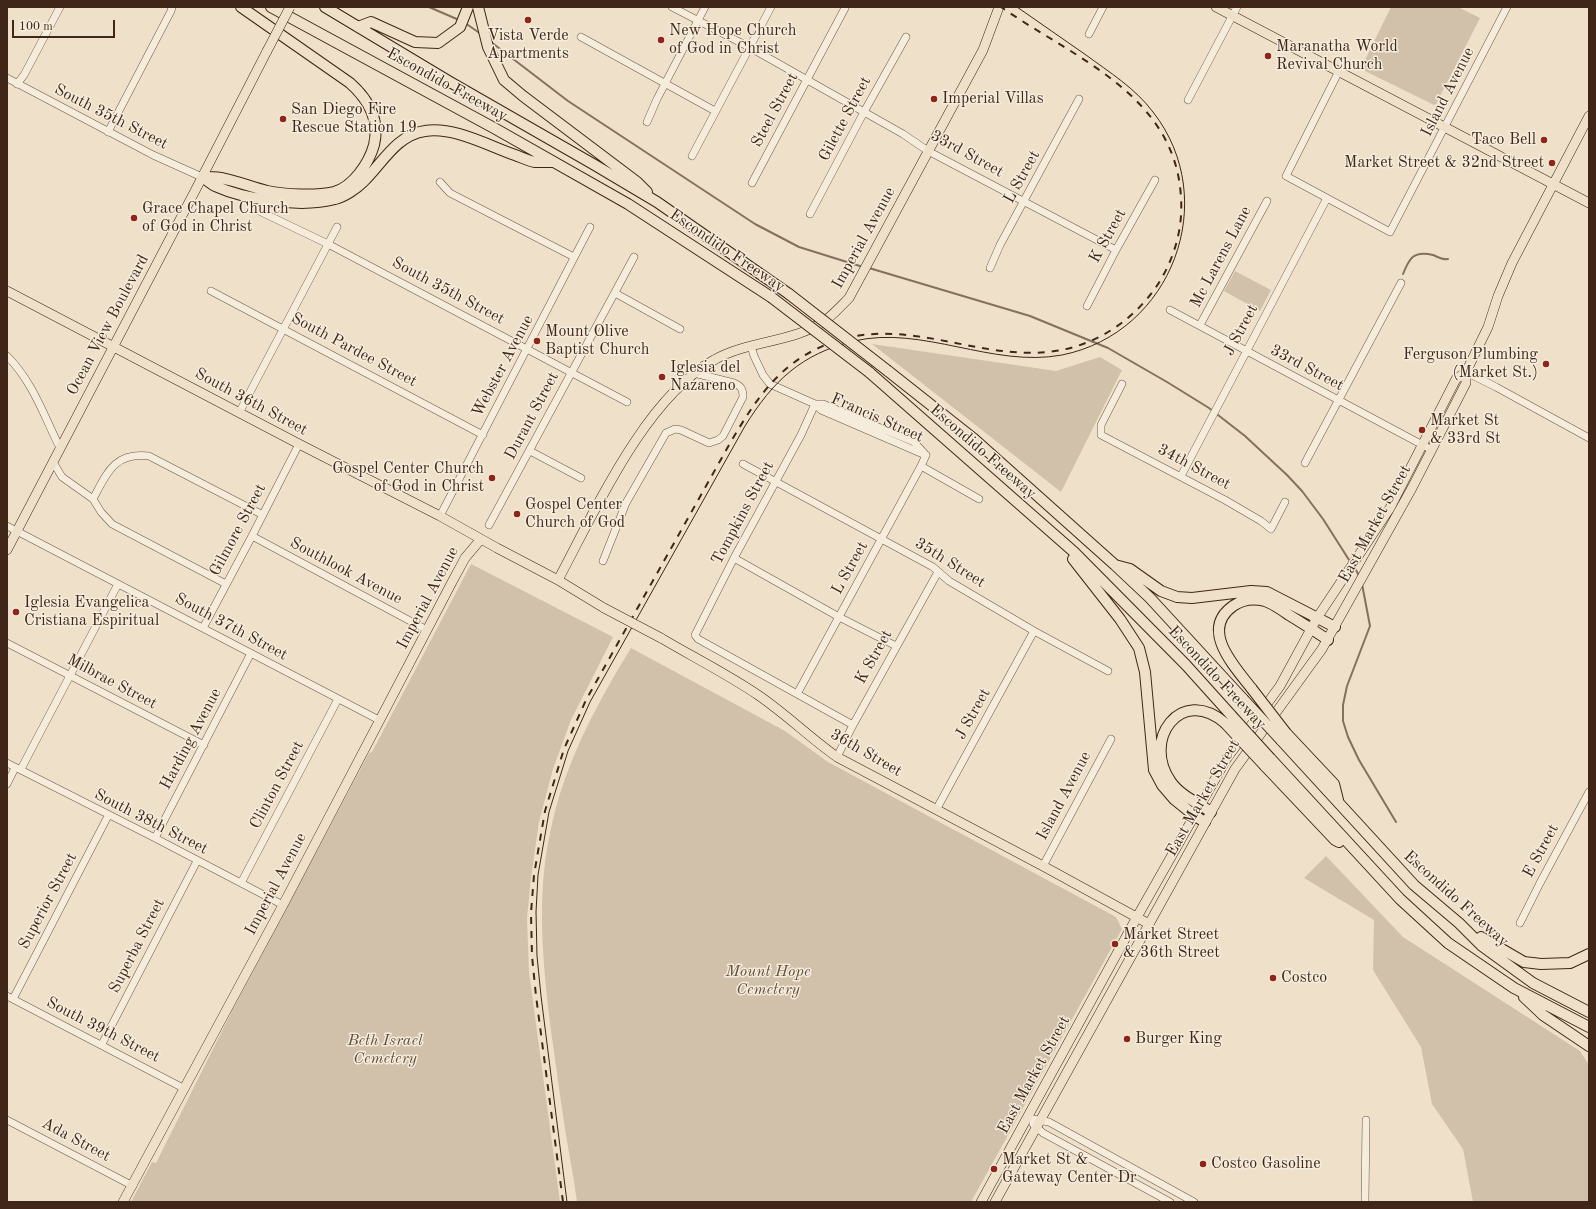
<!DOCTYPE html>
<html>
<head>
<meta charset="utf-8">
<style>
  body { margin:0 }
  #map { position:relative; width:1596px; height:1209px; overflow:hidden; background:#efe1c9; font-family:"Old Standard TT",serif }
  canvas { display:block }
  .frame { position:absolute; inset:0; border:8px solid #3f2618; pointer-events:none }
  .scale { position:absolute; left:12px; top:20px; width:103px; height:18px; box-sizing:border-box; border:2px solid #3f2618; border-top:0; padding-left:5px; font-size:12px; line-height:14px; white-space:nowrap; color:#3f2618; -webkit-text-stroke:3px #f5ecdc; paint-order:stroke }
</style>
</head>
<body>
<div id="map">
<canvas width="1596" height="1209"></canvas>
<div class="frame"></div>
<div class="scale">100 m</div>
</div>
<script>
const ctx = document.querySelector('canvas').getContext('2d');
ctx.lineJoin = 'round';
function fill(path, color) {
  ctx.fillStyle = color;
  ctx.fill(path, 'evenodd');
}
function stroke(path, color, width, dash) {
  ctx.strokeStyle = color;
  ctx.lineWidth = width;
  ctx.lineCap = dash ? 'butt' : 'round';
  ctx.setLineDash(dash || []);
  ctx.stroke(path);
}
function label(font, color, halo, rows, align = 'center') {
  ctx.font = font + ' "Old Standard TT",serif';
  ctx.lineWidth = 3;
  ctx.setLineDash([]);
  ctx.textBaseline = 'middle';
  ctx.strokeStyle = halo;
  ctx.fillStyle = color;
  for (const [text, x, y, turn = 0] of rows) {
    ctx.save();
    ctx.translate(x, y);
    ctx.rotate((+turn || 0) * Math.PI / 180);
    ctx.textAlign = isNaN(turn) ? turn : align;
    if (halo) ctx.strokeText(text, 0, 0);
    ctx.fillText(text, 0, 0);
    ctx.restore();
  }
}
const green = new Path2D(`
  M 1391,7 L 1458,7 L 1480,18 L 1436,104 L 1434,105 L 1365,71 L 1364,62 Z
  M 1235,271 L 1271,290 L 1260,311 L 1224,291 Z
  M 872,344 L 1056,371 L 1100,357 L 1122,370 L 1061,492 Z
  M 471,564 L 613,637 L 571,720 L 553,769 L 539,822 L 531,878 L 527,918 L 529,972 L 560,1202 L 131,1202 L 152,1162 L 156,1163 L 232,1011 L 369,753 L 372,752 Z
  M 631,648 L 785,731 L 828,762 L 1116,917 L 1122,929 L 971,1202 L 577,1202 C 573,1171 566,1140 562,1109 C 558,1083 555,1057 551,1031 C 543,965 536,898 550,833 C 564,764 595,707 631,648 Z
  M 1326,856 L 1403,937 L 1580,1051 L 1589,1065 L 1589,1202 L 1473,1202 L 1463,1149 L 1432,1104 L 1421,1047 L 1373,970 L 1374,920 L 1304,878 Z`);
const stream = new Path2D(`
  M 429,7 L 459,20
  M 465,23 L 481,34
  M 491,42 L 568,101 L 755,224 L 799,247 L 863,267
  M 869,268 L 1030,316 L 1108,348 L 1167,382 L 1209,408 L 1245,436 L 1287,475 L 1302,491 L 1323,519 L 1351,563
  M 1403,274 C 1409,259 1413,250 1433,255 C 1438,257 1442,260 1448,259
  M 1354,566 L 1359,576
  M 1362,584 L 1370,626 L 1347,686 L 1343,705 L 1343,721 L 1348,737 L 1359,760 L 1396,822`);
const minor = new Path2D(`
  M 672,7 L 749,47 L 903,134 L 928,151 L 1116,250
  M 1089,34 L 1103,7
  M 581,37 L 715,111
  M 1339,71 L 1286,176 L 1390,232 L 1507,7
  M 7,78 L 153,155 L 202,177
  M 17,84 L 24,75 L 60,7
  M 1188,100 L 1237,7
  M 647,122 L 657,99 L 705,7
  M 108,132 L 171,11 L 172,7
  M 692,156 L 771,7
  M 440,182 L 450,193 L 574,257
  M 752,183 L 845,8
  M 255,209 L 328,244 L 627,402
  M 810,214 L 864,112 L 906,37
  M 990,268 L 1000,245 L 1079,99
  M 211,291 L 483,435
  M 615,293 L 680,329
  M 1087,306 L 1116,250 L 1155,180
  M 1170,310 L 1432,450
  M 1200,325 L 1267,201
  M 751,346 L 754,356 L 763,375 L 770,384 L 815,404 L 823,404 L 914,442 L 926,455
  M 7,356 C 33,382 44,416 60,448
  M 1466,372 L 1496,387 L 1589,438
  M 1122,384 L 1101,425 L 1101,435 L 1225,500 L 1261,521 L 1271,529 L 1285,502
  M 815,404 L 801,435 L 734,558 L 695,635 L 698,639 L 853,725
  M 815,404 L 821,410 L 923,454
  M 239,413 L 337,227
  M 530,451 L 581,478
  M 53,462 L 62,477 L 93,499 L 101,512 L 112,524 L 226,584
  M 1305,463 L 1401,283
  M 743,464 L 933,567 L 949,581 L 1034,631 L 1108,671
  M 921,466 L 979,499
  M 1181,476 L 1327,198
  M 93,499 C 107,473 114,452 149,456 L 263,515
  M 440,516 L 590,227
  M 489,525 L 634,257
  M 7,526 L 379,720
  M 252,536 L 427,630
  M 734,558 L 839,617 L 896,646
  M 603,561 L 626,503 L 666,433 L 675,429 L 681,430 L 709,443 L 718,440 L 723,436 L 743,397 C 743,389 741,386 734,383 L 694,373
  M 203,628 L 252,536 L 299,444
  M 7,643 L 204,745
  M 797,694 L 921,466 L 926,455
  M 837,757 L 853,725 L 938,572
  M 7,763 L 155,838 L 283,905
  M 21,769 L 118,584
  M 7,784 L 15,768
  M 936,810 L 1034,631
  M 155,838 L 251,653
  M 1043,866 L 1111,739
  M 241,883 L 338,699
  M 1520,923 L 1540,883 L 1589,792
  M 7,996 L 185,1089
  M 13,999 L 108,816
  M 102,1044 L 197,861
  M 1027,1118 L 1049,1122 L 1194,1202
  M 7,1120 L 133,1186
  M 1033,1124 L 1043,1133 L 1170,1202
  M 1365,1202 L 1366,1120`);
const major = new Path2D(`
  M 1216,7 L 1589,203
  M 7,291 L 299,444 L 440,516 L 497,548 L 558,580 L 604,608
  M 7,550 L 197,187 L 267,51
  M 558,580 C 595,511 645,398 714,360 C 748,340 796,343 827,319 C 835,313 842,305 849,298 L 983,50 L 999,7
  M 661,638 C 693,657 727,674 758,695 C 786,714 810,738 837,757 L 1043,866 L 1149,924
  M 123,1202 L 283,905 L 451,584 L 465,558 L 481,539
  M 981,1202 L 1137,917 L 1227,758 L 1280,686 L 1317,618 L 1390,508 L 1456,379 L 1466,372
  M 995,1202 L 1235,769 L 1322,649 L 1412,488 L 1466,383 L 1466,372 L 1488,327 L 1498,296 L 1512,263 L 1589,116`);
const highway = new Path2D(`
  M 271,7 L 494,128 L 628,204 L 771,297
  M 325,7 L 450,82 L 593,164 L 657,202 L 789,294
  M 478,7 L 488,47 L 504,80 L 523,96 L 637,182 L 647,192
  M 358,27 L 371,22 L 415,42 L 438,43 L 460,27 L 468,7
  M 202,177 C 208,177 215,177 221,178 C 236,181 252,187 267,191 C 285,195 317,196 334,192 C 353,187 369,163 374,145 C 380,120 368,99 350,83 L 241,7
  M 203,178 C 207,180 211,184 215,186 C 246,200 302,208 335,199 C 344,197 356,189 363,182 C 382,164 396,135 425,131 C 453,126 489,146 515,155 C 521,157 528,161 535,162 C 541,162 547,162 553,162
  M 888,371 L 974,439 L 1115,565 L 1150,598 L 1243,699
  M 869,372 L 1074,552 L 1186,665 L 1231,715
  M 1073,559 L 1120,619 L 1139,648 L 1145,672 L 1154,770 L 1162,785 L 1174,799 L 1195,816 L 1205,822
  M 1115,565 L 1130,569 L 1161,591 L 1177,597 L 1192,598 L 1251,591 L 1267,592 L 1335,627
  M 1252,689 C 1235,667 1199,630 1233,606 C 1243,599 1254,598 1265,601 C 1273,604 1282,610 1289,615 C 1302,623 1315,631 1328,640
  M 1286,733 L 1334,784 L 1338,800
  M 1281,740 L 1414,885 L 1459,923 L 1482,946 L 1533,983 L 1589,1012
  M 1270,758 L 1400,899 L 1448,943 L 1514,988 L 1589,1027
  M 1265,766 L 1335,840 L 1339,842
  M 1211,812 C 1198,803 1180,795 1171,782 C 1141,740 1181,685 1225,723
  M 1481,937 L 1524,962 L 1541,964 L 1570,963 L 1589,954
  M 1524,997 L 1543,1015 L 1589,1046`);
const tram = new Path2D(`
  M 567,1202 L 541,996 L 537,956 L 536,912 L 538,875 L 549,812 L 568,751 L 590,702 L 745,426 C 773,381 801,354 854,341 C 923,325 992,368 1062,355 C 1172,333 1222,200 1153,112 C 1135,88 1109,72 1086,55 C 1063,39 1040,23 1017,7`);
const rail = new Path2D(`
  M 563,1202 L 536,996 L 532,956 L 531,913 L 534,875 L 545,811 L 564,749 L 586,700 L 729,445 C 757,397 782,358 839,340 C 913,318 982,362 1055,351 C 1098,345 1137,318 1160,281 C 1175,256 1183,227 1181,198 C 1176,95 1074,58 1001,7`);
const majorBridge = new Path2D(`
  M 267,51 L 290,7
  M 604,608 L 661,638`);
const highwayBridge = new Path2D(`
  M 789,294 L 888,371
  M 771,297 L 869,372
  M 1252,689 L 1286,733
  M 1243,699 L 1281,740
  M 1231,715 L 1270,758
  M 1225,723 L 1265,766`);
const markers = [
  [528,20,4,"#8f2418"],
  [661,40,4,"#8f2418"],
  [1268,56,4,"#8f2418"],
  [934,99,4,"#8f2418"],
  [283,119,4,"#8f2418"],
  [1544,140,4,"#8f2418"],
  [1552,163,4,"#8f2418"],
  [134,218,4,"#8f2418"],
  [537,341,4,"#8f2418"],
  [1546,364,4,"#8f2418"],
  [662,377,4,"#8f2418"],
  [1422,430,4,"#8f2418"],
  [492,478,4,"#8f2418"],
  [517,514,4,"#8f2418"],
  [16,612,4,"#8f2418"],
  [1115,944,4,"#8f2418"],
  [1273,978,4,"#8f2418"],
  [1127,1039,4,"#8f2418"],
  [1203,1164,4,"#8f2418"],
  [994,1169,4,"#8f2418"]
];
const poiNames = [
  ["New Hope Church",669,31],
  ["of God in Christ",669,49],
  ["Vista Verde",528,36,"center"],
  ["Apartments",528,54,"center"],
  ["Maranatha World",1276,47],
  ["Revival Church",1276,65],
  ["Imperial Villas",942,99],
  ["San Diego Fire",291,110],
  ["Rescue Station 19",291,128],
  ["Taco Bell",1536,140,"right"],
  ["Market Street & 32nd Street",1544,163,"right"],
  ["Grace Chapel Church",142,209],
  ["of God in Christ",142,227],
  ["Mount Olive",545,332],
  ["Baptist Church",545,350],
  ["Ferguson Plumbing",1538,355,"right"],
  ["(Market St.)",1538,373,"right"],
  ["Iglesia del",670,368],
  ["Nazareno",670,386],
  ["Market St",1430,421],
  ["& 33rd St",1430,439],
  ["Gospel Center Church",484,469,"right"],
  ["of God in Christ",484,487,"right"],
  ["Gospel Center",525,505],
  ["Church of God",525,523],
  ["Iglesia Evangelica",24,603],
  ["Cristiana Espiritual",24,621],
  ["Market Street",1123,935],
  ["& 36th Street",1123,953],
  ["Costco",1281,978],
  ["Burger King",1135,1039],
  ["Market St &",1002,1160],
  ["Gateway Center Dr",1002,1178],
  ["Costco Gasoline",1211,1164]
];
const streetNames = [
  ["Escondido Freeway",447,85,29],
  ["Island Avenue",1448,92,-63],
  ["Steel Street",775,110,-62],
  ["South 35th Street",111,117,27],
  ["Gilette Street",845,119,-62],
  ["33rd Street",967,154,29],
  ["L Street",1022,177,-61],
  ["K Street",1108,236,-61],
  ["Imperial Avenue",864,238,-61],
  ["Escondido Freeway",727,251,34],
  ["Mc Larens Lane",1221,257,-62],
  ["South 35th Street",448,291,28],
  ["Ocean View Boulevard",108,325,-62],
  ["J Street",1241,330,-62],
  ["South Pardee Street",354,350,28],
  ["Webster Avenue",503,366,-62],
  ["33rd Street",1307,368,28],
  ["South 36th Street",251,402,28],
  ["Durant Street",532,416,-62],
  ["Francis Street",877,418,24],
  ["Escondido Freeway",983,452,41],
  ["34th Street",1194,467,28],
  ["Tompkins Street",743,513,-62],
  ["East Market Street",1375,524,-61],
  ["Gilmore Street",238,530,-62],
  ["35th Street",950,563,32],
  ["L Street",850,568,-61],
  ["Southlook Avenue",346,571,28],
  ["Imperial Avenue",428,598,-62],
  ["South 37th Street",231,627,28],
  ["K Street",874,657,-61],
  ["Escondido Freeway",1217,678,47],
  ["Milbrae Street",112,682,28],
  ["J Street",973,714,-61],
  ["Harding Avenue",191,739,-62],
  ["36th Street",866,753,30],
  ["Clinton Street",277,785,-62],
  ["Island Avenue",1064,796,-62],
  ["East Market Street",1203,798,-60],
  ["South 38th Street",151,822,27],
  ["E Street",1541,851,-62],
  ["Imperial Avenue",276,884,-62],
  ["Escondido Freeway",1456,899,42],
  ["Superior Street",48,901,-62],
  ["Superba Street",137,946,-63],
  ["South 39th Street",103,1030,27],
  ["East Market Street",1034,1075,-61],
  ["Ada Street",76,1140,28]
];
const parkNames = [
  ["Mount Hope",768,972],
  ["Cemetery",768,990],
  ["Beth Israel",385,1041],
  ["Cemetery",385,1059]
];
fill(green, '#d1c1ab');
stroke(stream, '#85705e', 2);
stroke(minor, '#6b5544', 8);
stroke(major, '#3f2618', 10);
stroke(highway, '#3f2618', 12);
stroke(minor, '#f5ecdc', 7);
stroke(major, '#efe1c9', 9);
stroke(highway, '#efe1c9', 10);
stroke(tram, '#3f2618', 1);
stroke(rail, '#3f2618', 2, [7, 7]);
stroke(majorBridge, '#3f2618', 10, []);
stroke(highwayBridge, '#3f2618', 12, []);
stroke(majorBridge, '#efe1c9', 9);
stroke(highwayBridge, '#efe1c9', 10);
for (const [x, y, r, color] of markers) {
  const dot = new Path2D();
  dot.arc(x, y, r, 0, 2 * Math.PI);
  ctx.fillStyle = color;
  ctx.fill(dot);
  stroke(dot, '#f5ecdc', 1.5);
}
label('16px', '#3f2618', '#f5ecdc', poiNames, 'left');
label('16px', '#3f2618', '#f5ecdc', streetNames);
label('italic 16px', '#644d3d', '#f5ecdc', parkNames);
</script>
</body>
</html>
